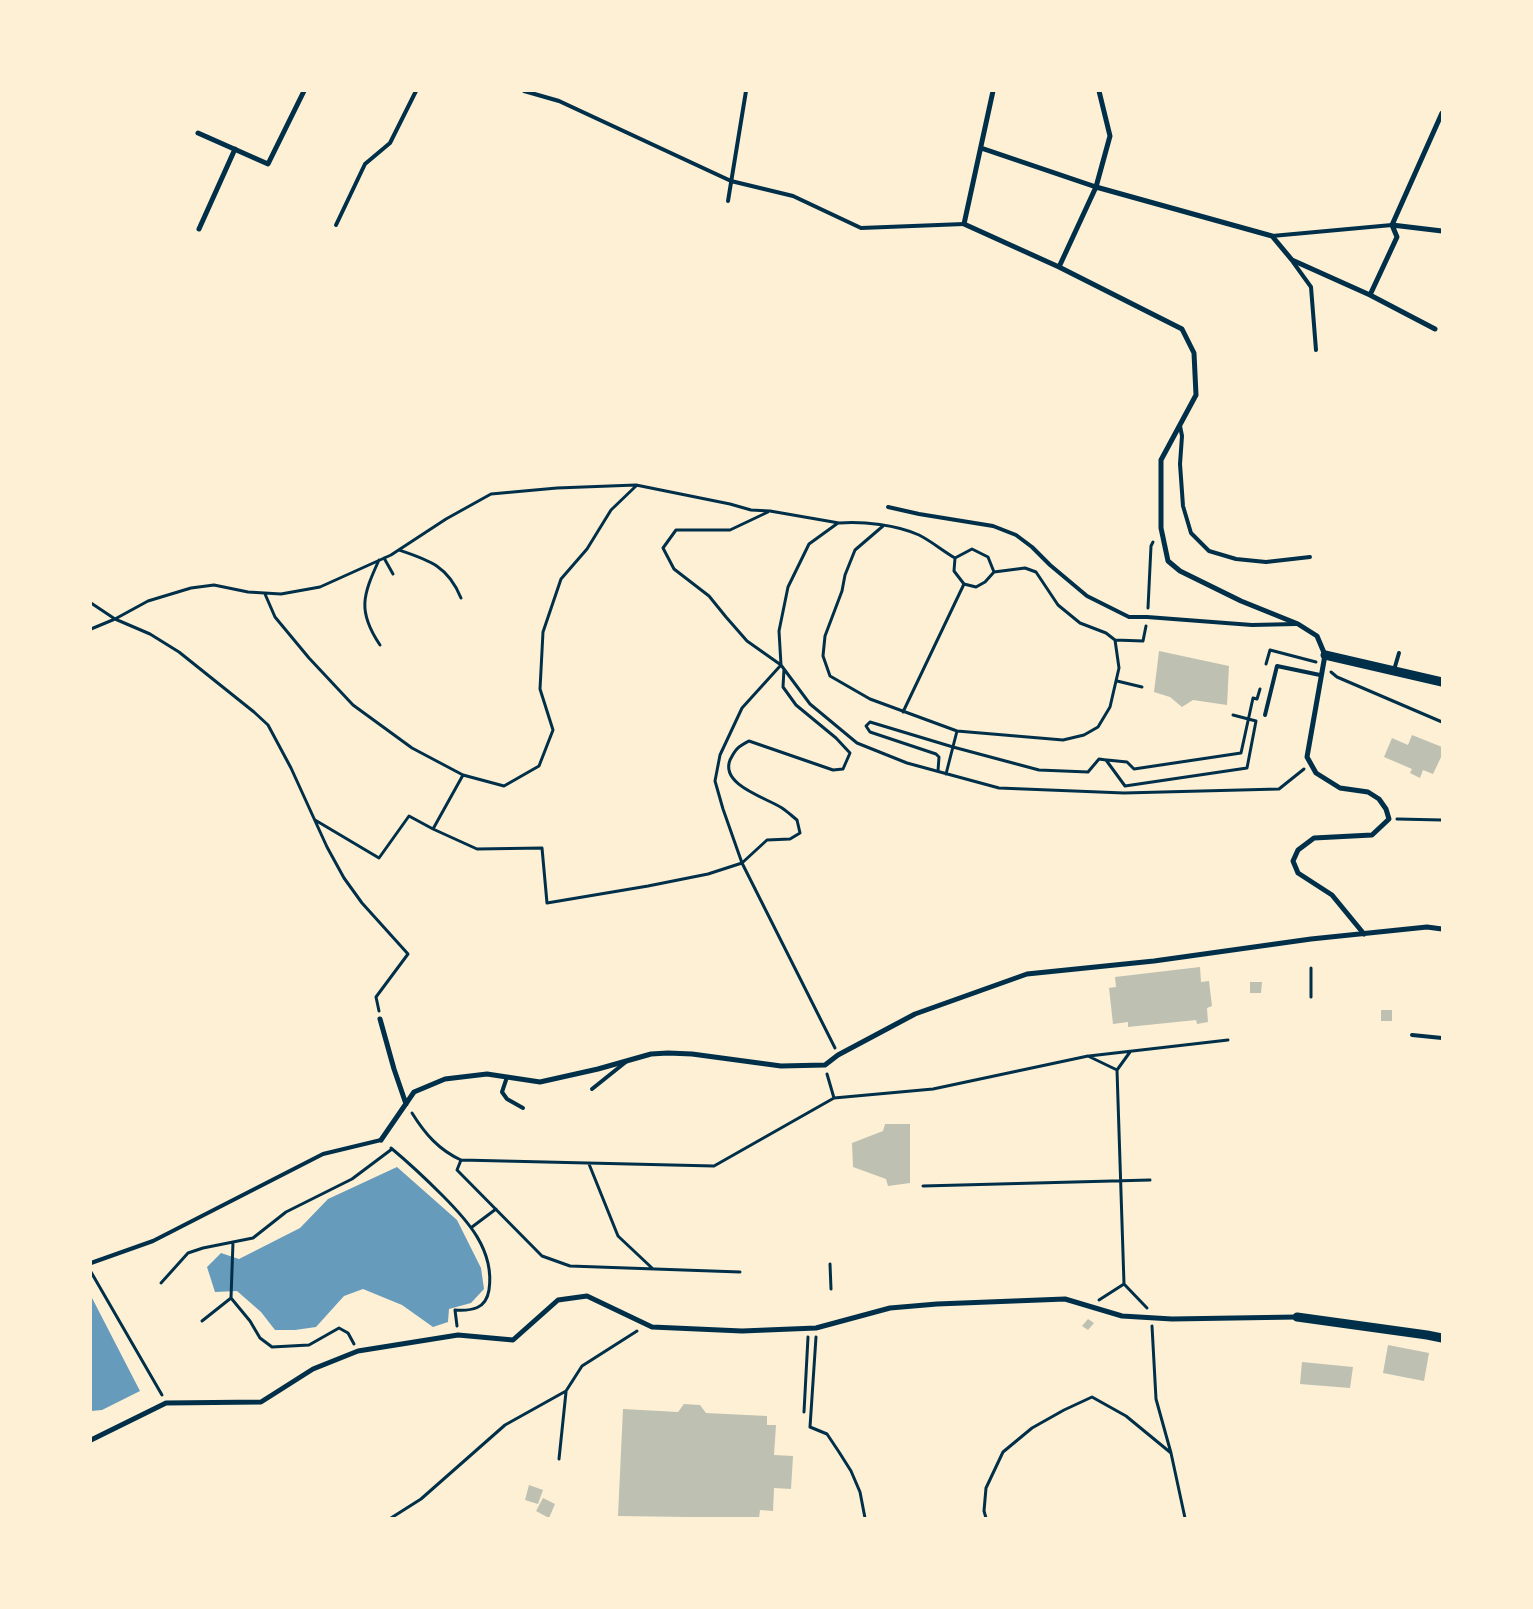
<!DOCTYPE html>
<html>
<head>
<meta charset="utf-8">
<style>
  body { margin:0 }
  #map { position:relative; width:1533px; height:1609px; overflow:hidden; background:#fdf0d5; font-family:"Roboto Condensed",sans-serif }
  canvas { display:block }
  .frame { position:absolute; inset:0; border:92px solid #fdf0d5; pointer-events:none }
</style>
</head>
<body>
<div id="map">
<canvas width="1533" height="1609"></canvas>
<div class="frame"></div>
</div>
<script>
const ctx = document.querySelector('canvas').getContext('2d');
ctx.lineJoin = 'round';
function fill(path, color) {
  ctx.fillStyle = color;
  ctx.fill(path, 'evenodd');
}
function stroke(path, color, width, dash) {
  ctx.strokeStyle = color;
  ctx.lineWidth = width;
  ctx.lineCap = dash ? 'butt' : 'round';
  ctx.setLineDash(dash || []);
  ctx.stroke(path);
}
const water = new Path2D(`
  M 397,1167 L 457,1220 L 481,1268 L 484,1289 L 471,1303 L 449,1309 L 448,1322 L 433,1327 L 402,1305 L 363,1289 L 344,1296 L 316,1327 L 295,1330 L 275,1330 L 261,1312 L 237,1291 L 215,1292 L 207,1267 L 221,1253 L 239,1259 L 300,1228 L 328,1199 Z
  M 91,1296 L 140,1391 L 102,1410 L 91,1411 Z`);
const building = new Path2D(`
  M 1159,651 L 1229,666 L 1227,705 L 1193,700 L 1182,707 L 1170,697 L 1154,692 Z
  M 1412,735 L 1442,747 L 1442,755 L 1433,774 L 1423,770 L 1420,778 L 1410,773 L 1412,769 L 1384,757 L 1392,738 L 1408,745 Z
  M 1200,967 L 1201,982 L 1209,981 L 1212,1006 L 1207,1008 L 1208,1022 L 1197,1024 L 1196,1020 L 1128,1027 L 1128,1022 L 1113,1024 L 1109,988 L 1116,987 L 1115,977 Z
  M 1250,982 L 1262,982 L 1261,993 L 1250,993 Z
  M 1381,1010 L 1392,1010 L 1392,1021 L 1381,1021 Z
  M 885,1124 L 910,1124 L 910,1183 L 888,1186 L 886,1179 L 853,1167 L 852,1143 L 883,1131 Z
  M 1088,1319 L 1094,1323 L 1088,1330 L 1082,1326 Z
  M 1388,1345 L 1429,1353 L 1424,1381 L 1383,1373 Z
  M 1302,1362 L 1353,1367 L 1350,1388 L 1300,1384 Z
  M 684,1404 L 700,1405 L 706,1413 L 767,1416 L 767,1425 L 776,1425 L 774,1455 L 793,1456 L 791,1489 L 774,1488 L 773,1511 L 760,1510 L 759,1518 L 618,1516 L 623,1409 L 678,1412 Z
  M 529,1485 L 543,1490 L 538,1504 L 525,1500 Z
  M 543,1498 L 555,1504 L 549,1518 L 536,1511 Z`);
const path = new Path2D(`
  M 768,512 L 730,530 L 676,530 L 663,548 L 674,569 L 709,596 L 726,617 L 747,641 L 781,665 L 742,708 L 720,755 L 715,781 L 723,809 L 742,863 L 835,1048
  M 838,523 L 809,544 L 788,587 L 779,631 L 781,665 L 810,704 L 857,743 L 907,763 L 999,788 L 1124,793 L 1279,789 L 1304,769
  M 883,526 L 855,550 L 845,575 L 842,591 L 825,636 L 823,656 L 830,676 L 870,699 L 957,731 L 1063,740 L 1084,735 L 1098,727 L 1110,707 L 1119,668 L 1115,640
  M 399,550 C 429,560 448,566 461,598
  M 384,558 L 393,574
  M 955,558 L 954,571 L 964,584 L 976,587 L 985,582 L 994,572
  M 379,560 C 363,595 357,611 380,645
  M 265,594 L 275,617 L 309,658 L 353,705 L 412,748 L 463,775 L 504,786 L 539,766 L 553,730 L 540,689 L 543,632 L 561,579 L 587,549 L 611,510 L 636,486
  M 91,603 L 115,619 L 150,634 L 179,652 L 254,712 L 268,725 L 291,768 L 327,847 L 344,878 L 362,903 L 408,954 L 376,997 L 379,1011
  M 1148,608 L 1151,546 L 1153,542
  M 91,629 L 115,619 L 148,601 L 191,588 L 214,585 L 248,592 L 281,594 L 320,587 L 391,555 L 446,519 L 491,494 L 557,488 L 636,485 L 730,504 L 751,510 L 770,511 L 839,523 C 863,521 897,525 919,535 C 931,541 943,551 955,558 L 972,549 L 988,557 L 994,572 L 1025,568 L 1036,572 L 1058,605 L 1080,623 L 1106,633 L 1115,640 L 1143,641 L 1146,626
  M 1266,664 L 1270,650 L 1316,662
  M 1331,672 L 1337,677 L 1442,722
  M 1117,681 L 1142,687
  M 903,712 L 964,584
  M 1107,760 L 1127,762 L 1134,769 L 1241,753 L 1253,698 L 1257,699 L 1260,689
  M 938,771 L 939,757 L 936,754 L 870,732 L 866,726 L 870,722 L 953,747 L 1039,770 L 1088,772 L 1099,759 L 1106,760 L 1125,786 L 1247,768 L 1256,721 L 1233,715
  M 946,774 L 957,731
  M 1397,819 L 1442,820
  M 315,820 L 379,858 L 409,816 L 433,829 L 477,849 L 542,848 L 547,903 L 648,886 L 708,874 L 742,863 L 767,840 L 790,839 L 800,833 L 797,820 C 792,816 788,812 782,808 C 767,798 720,785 730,760 C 736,748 738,747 749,741 L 833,770 L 843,769 L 850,753 L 836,738 L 796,705 L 783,687 L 784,669
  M 433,829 L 463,775
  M 1311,997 L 1311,968
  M 1089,1056 L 1228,1040
  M 1117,1070 L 1130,1052
  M 827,1074 L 834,1098 L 933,1089 L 1088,1056 L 1117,1070 L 1124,1284 L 1147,1308
  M 412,1113 C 425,1134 439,1150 461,1160 L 714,1166 L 834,1098
  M 391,1148 C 409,1163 425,1178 442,1195 C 467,1220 495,1250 489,1290 C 486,1309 472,1311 455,1310 L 457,1326
  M 461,1160 L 457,1170 L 542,1256 L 570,1266 L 740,1272
  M 589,1164 L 618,1236 L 652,1268
  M 923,1186 L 1150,1180
  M 472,1227 L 496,1209
  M 830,1264 L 831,1289
  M 91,1272 L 162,1395
  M 161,1283 L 188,1253 L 203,1248 L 253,1238 L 286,1212 L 352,1179 L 392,1149
  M 231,1298 L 250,1321 L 260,1338 L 272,1347 L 309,1345 L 339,1328 L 348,1333 L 354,1344
  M 1099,1300 L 1124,1284
  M 202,1321 L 231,1298 L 233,1242
  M 1152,1326 L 1156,1399 L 1171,1453 L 1185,1518
  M 816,1337 L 810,1427 L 827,1434 L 839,1452 L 851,1471 L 860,1492 L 865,1518
  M 804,1412 L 808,1337
  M 559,1459 L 566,1392
  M 391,1518 L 421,1499 L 505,1425 L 566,1391 L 582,1366 L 637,1331
  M 986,1518 L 984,1511 L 986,1488 L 1003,1452 L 1032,1428 L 1064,1410 L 1092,1397 L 1126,1416 L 1171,1453`);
const service = new Path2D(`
  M 524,91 L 559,101 L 731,181 L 793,196 L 861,228 L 964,224
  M 728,201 L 746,91
  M 336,225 L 365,164 L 390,143 L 416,91
  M 1272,236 L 1392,225
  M 1293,262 L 1311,287 L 1316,350
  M 1180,426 L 1182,436 L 1180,464 L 1183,506 L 1191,533 L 1209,551 L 1236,559 L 1266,562 L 1310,557
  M 888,507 L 919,514 L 993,526 L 1016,535 L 1032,547 L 1050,565 L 1087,596 L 1129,617 L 1147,617 L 1252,625 L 1296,624
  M 1394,670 L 1399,653
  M 1265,715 L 1277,666 L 1320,675
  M 1412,1035 L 1442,1038
  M 507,1077 L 502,1092 L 507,1099 L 523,1108
  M 592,1089 L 627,1061
  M 91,1263 L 153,1241 L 323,1154 L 381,1140`);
const minor = new Path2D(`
  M 993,91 L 964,224 L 1059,267 L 1182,329 L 1194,353 L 1196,395 L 1161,460 L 1161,528 L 1168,561 L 1180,571 L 1241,601 L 1298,624 L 1317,636 L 1325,655 L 1307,757 L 1316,773 L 1340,788 L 1368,792 L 1379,799 L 1386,809 L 1389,819 L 1372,835 L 1314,838 L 1298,850 L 1293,861 L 1298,873 L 1332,895 L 1364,934
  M 198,133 L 268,164 L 304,91
  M 981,148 L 1096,187 L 1272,236 L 1292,260 L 1370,295 L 1435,329
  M 1392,225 L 1442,231
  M 199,229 L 235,149
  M 1059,267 L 1096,187 L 1110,136 L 1099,91
  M 1370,295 L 1397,237 L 1392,225 L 1442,113
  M 380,1019 L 394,1069 L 406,1104
  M 381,1140 L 414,1092 L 445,1079 L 487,1074 L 540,1082 L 598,1069 L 651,1054 L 668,1053 L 692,1054 L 781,1066 L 825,1065 L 838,1055 L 915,1014 L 1027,974 L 1154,961 L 1311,939 L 1427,927 L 1442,929
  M 91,1440 L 166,1403 L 261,1402 L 313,1369 L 358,1351 L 458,1335 L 513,1340 L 558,1300 L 587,1296 L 652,1327 L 742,1331 L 816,1328 L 890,1308 L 937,1304 L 1065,1299 L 1122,1316 L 1172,1319 L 1297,1317`);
const tertiary = new Path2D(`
  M 1325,655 L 1442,682
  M 1297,1317 L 1427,1335 L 1442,1338`);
fill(water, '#669bbc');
fill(building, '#bec0b2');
stroke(path, '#003049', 3);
stroke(service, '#003049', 4);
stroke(minor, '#003049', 5);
stroke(tertiary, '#003049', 9);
</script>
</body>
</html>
